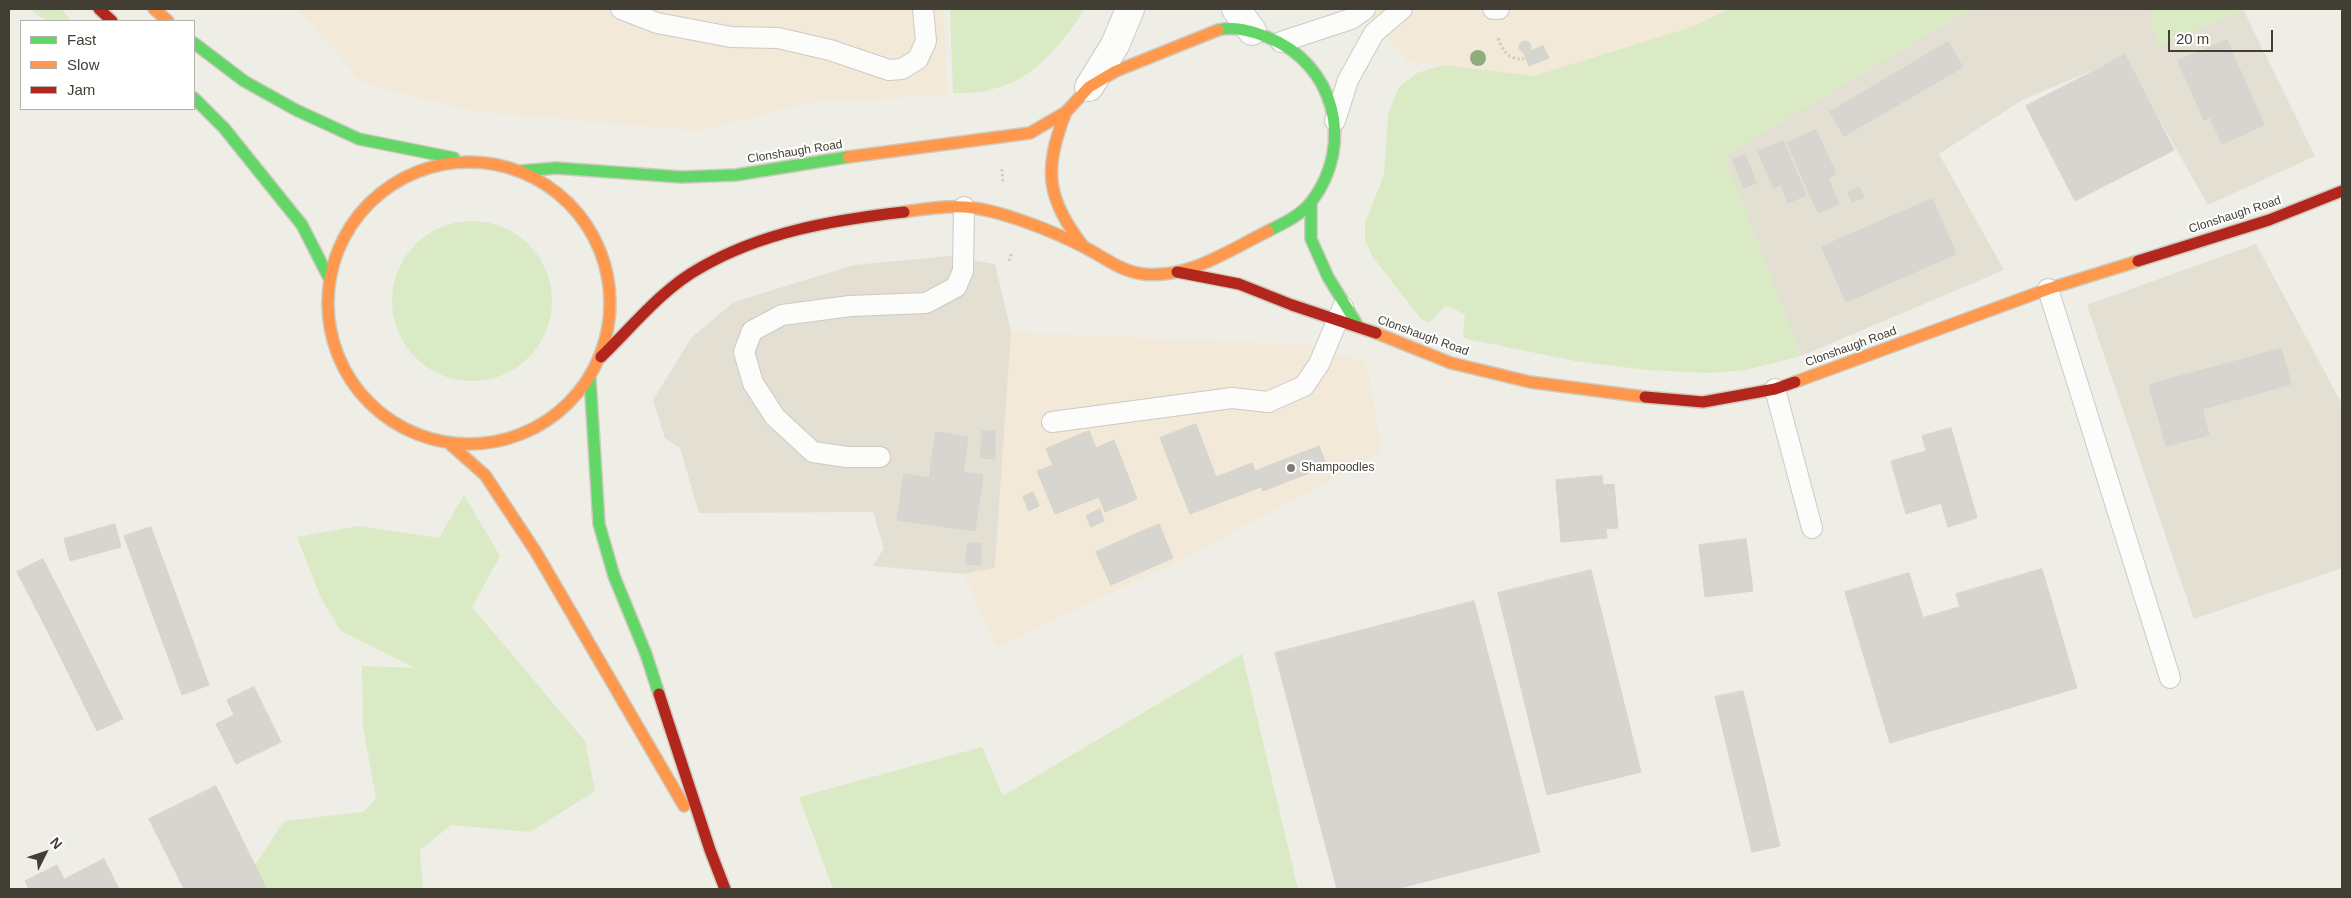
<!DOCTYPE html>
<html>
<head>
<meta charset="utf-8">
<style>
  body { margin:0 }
  #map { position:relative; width:2351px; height:898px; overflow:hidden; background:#eeede6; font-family:Arial,sans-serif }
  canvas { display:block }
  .frame { position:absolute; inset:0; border:10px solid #433e33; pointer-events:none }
  .legend { position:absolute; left:20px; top:20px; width:175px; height:90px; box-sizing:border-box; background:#fff; border:1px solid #b4b2ad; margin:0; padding:6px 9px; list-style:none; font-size:15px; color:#433e33 }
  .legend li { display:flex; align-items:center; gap:10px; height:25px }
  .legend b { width:25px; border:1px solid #b4b2ad }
  .north { position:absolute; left:20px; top:828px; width:50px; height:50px; -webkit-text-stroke:4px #fff; paint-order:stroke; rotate:49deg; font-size:14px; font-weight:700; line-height:20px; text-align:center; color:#433e33 }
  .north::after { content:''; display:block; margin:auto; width:18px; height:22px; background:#433e33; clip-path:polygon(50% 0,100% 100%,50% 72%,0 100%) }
  .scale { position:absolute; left:2168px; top:30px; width:105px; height:22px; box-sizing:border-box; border:2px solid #433e33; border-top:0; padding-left:6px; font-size:15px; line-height:18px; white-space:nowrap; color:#433e33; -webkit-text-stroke:4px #fff; paint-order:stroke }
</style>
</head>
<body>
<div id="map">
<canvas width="2351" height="898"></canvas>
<div class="frame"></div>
<ul class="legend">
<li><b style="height:6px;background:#63d668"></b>Fast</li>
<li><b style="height:6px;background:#ff974d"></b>Slow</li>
<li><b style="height:6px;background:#b3261e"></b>Jam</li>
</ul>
<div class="north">N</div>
<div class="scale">20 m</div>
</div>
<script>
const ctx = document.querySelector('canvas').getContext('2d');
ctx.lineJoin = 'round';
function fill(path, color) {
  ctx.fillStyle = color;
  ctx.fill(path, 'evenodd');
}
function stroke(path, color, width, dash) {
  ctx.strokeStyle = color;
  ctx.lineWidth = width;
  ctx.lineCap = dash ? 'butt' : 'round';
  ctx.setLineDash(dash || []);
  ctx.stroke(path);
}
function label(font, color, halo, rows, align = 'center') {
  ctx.font = font + ' Arial,sans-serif';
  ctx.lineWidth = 4;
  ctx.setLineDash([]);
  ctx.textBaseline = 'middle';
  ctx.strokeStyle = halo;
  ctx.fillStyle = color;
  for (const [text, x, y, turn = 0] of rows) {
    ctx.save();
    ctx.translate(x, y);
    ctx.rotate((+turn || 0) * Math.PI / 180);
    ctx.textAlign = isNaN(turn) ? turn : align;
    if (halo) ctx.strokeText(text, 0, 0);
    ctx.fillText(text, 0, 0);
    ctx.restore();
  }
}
const residential = new Path2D(`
  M 1970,9 L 2243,9 L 2315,156 L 2208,205 L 2124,57 L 2022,100 L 1939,154 L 2004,270 L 1801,356 L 1724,156 Z
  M 2256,244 L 2342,404 L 2342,568 L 2194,619 L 2087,305 Z
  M 949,256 L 995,264 L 1011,332 L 995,568 L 964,574 L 873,566 L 884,548 L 873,512 L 699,513 L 680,448 L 665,438 L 653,400 L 692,337 L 734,302 L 854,265 Z`);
const commercial = new Path2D(`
  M 297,9 L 944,9 L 947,95 L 807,103 L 700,131 L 472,111 L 363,83 Z
  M 1364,9 L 1728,9 L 1692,27 L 1534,77 L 1407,61 Z
  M 1011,332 L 1310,345 L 1366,362 L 1382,452 L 1185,558 L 996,647 L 964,574 L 995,568 Z`);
const green = new Path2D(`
  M 29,9 L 61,9 L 72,21 L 47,21 Z
  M 950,9 L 1084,9 C 1080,18 1073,26 1067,34 C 1038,74 1003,95 953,93 Z
  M 1728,9 L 1970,9 L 1725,156 L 1801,356 L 1746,370 L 1709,373 L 1647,370 L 1575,361 L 1467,339 L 1463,337 L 1465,315 L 1446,305 L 1429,323 L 1421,319 L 1372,256 L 1365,239 L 1365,223 L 1384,175 L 1388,114 L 1399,87 L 1417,73 L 1443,65 L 1534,76 L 1692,27 Z
  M 2148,9 L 2243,9 L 2243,11 L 2158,46 Z
  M392 301a80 80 0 1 1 160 0a80 80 0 1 1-160 0Z
  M 464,495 L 500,556 L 472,607 L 585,741 L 595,791 L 530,832 L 451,825 L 420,850 L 423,889 L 266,889 L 253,868 L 284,821 L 363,812 L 376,798 L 363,727 L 362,666 L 415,668 L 341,631 L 321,598 L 297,537 L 358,526 L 439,538 Z
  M 1242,654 L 1298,889 L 833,889 L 799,797 L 982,747 L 1003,796 Z`);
const building = new Path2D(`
  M 2227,40 L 2264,125 L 2222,144 L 2210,117 L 2204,120 L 2178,61 Z
  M1519 47a6 6 0 1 1 12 0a6 6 0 1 1-12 0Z
  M 1948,42 L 1963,67 L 1844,136 L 1830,112 Z
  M 1543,46 L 1549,58 L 1529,66 L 1524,54 Z
  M 2125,55 L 2174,150 L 2075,201 L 2026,106 Z
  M 1816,130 L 1836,174 L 1828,178 L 1839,204 L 1818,213 L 1787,143 Z
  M 1783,141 L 1806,195 L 1788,203 L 1781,185 L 1774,188 L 1758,152 Z
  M 1745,155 L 1756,183 L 1744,188 L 1733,160 Z
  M 1859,187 L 1864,197 L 1852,202 L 1848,193 Z
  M 1932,199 L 1956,254 L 1846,302 L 1822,247 Z
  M 2281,349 L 2291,384 L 2202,409 L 2209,435 L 2166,446 L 2149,385 Z
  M 1196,424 L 1216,477 L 1252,463 L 1255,471 L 1319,446 L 1327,466 L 1263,491 L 1261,487 L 1190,514 L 1160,438 Z
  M 1951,428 L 1977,518 L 1948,527 L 1941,503 L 1906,514 L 1891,461 L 1926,451 L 1922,436 Z
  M 982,431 L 995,431 L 995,459 L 981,458 Z
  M 1089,431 L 1096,448 L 1114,440 L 1137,499 L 1105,512 L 1099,497 L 1055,514 L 1037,471 L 1053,465 L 1046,449 Z
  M 936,432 L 968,437 L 963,472 L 983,475 L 975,531 L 897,520 L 904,474 L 929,478 Z
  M 1602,476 L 1603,485 L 1614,484 L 1618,528 L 1606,529 L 1607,538 L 1561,542 L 1556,480 Z
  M 1033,492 L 1039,506 L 1029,511 L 1023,497 Z
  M 1100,509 L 1104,521 L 1091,527 L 1086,516 Z
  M 115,524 L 121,547 L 70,561 L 64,539 Z
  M 1159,524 L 1173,558 L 1111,585 L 1096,552 Z
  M 151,527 L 209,685 L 182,695 L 124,536 Z
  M 1746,539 L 1753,591 L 1705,597 L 1699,545 Z
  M 968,543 L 981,544 L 980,565 L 966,564 Z
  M 43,559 L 74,620 L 48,632 L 17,572 Z
  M 2042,569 L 2077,688 L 1992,713 L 1956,594 Z
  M 1591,570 L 1641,772 L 1547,795 L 1498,593 Z
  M 1909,573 L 1923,618 L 1858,637 L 1845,592 Z
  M 1474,601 L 1540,852 L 1396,889 L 1337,889 L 1275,653 Z
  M 1960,607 L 1992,713 L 1890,743 L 1858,637 Z
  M 74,620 L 123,719 L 97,731 L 48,632 Z
  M 254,687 L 281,742 L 236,764 L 216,724 L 234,715 L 227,700 Z
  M 1743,691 L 1780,846 L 1752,852 L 1715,697 Z
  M 216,786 L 266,888 L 264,889 L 184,889 L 149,819 Z
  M 104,859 L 119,889 L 29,889 L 25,881 L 57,865 L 64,879 Z`);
const path = new Path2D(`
  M 1498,38 C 1503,51 1508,60 1524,59
  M 1002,169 L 1003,183
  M 1009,261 L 1012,252`);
const lane = new Path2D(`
  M 621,9 L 657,23 L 731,37 L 778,38 L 830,50 L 889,70 L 902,69 L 918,59 L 926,41 L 923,9
  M 1493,9 L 1499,9
  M 1281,42 L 1351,19 L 1365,9
  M 1335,121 L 1348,80 L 1374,33 L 1402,9
  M 2048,289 L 2170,678
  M 1775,389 L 1812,528
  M 1052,422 L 1232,398 L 1268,402 L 1304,386 L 1319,364 L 1343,307
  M 880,457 L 847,457 L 813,452 L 775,417 L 753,383 L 744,352 L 752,331 L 782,315 L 850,306 L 926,303 L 956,287 L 963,271 L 964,207`);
const street = new Path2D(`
  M 1236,9 L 1252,31
  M 1089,87 L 1115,45 L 1130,9`);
const fast = new Path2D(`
  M 1218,30 C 1233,26 1253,31 1267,37 C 1335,63 1355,144 1312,201 C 1300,216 1284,223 1268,231
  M 194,43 L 244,81 L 296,110 L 359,139 L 454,158
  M 194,98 L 224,128 L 302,225 L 329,278
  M 521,171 L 556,168 L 681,177 L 736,175 L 848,157
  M 1311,202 L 1311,239 L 1328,277 L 1358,326
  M 590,379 L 599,524 L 614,576 L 646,654 L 659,694`);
const slow = new Path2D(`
  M 154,9 L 168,21
  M 1066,112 C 1043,169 1046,199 1084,247
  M 848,157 L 1030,133 L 1066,112 L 1089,87 L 1116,71 L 1218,30
  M328 303a141 141 0 1 1 282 0a141 141 0 1 1-282 0Z
  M 904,212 C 923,209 944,206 964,207 C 999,209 1055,232 1086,248 C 1105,258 1122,272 1144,274 C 1188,279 1230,250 1268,231
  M 1376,333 L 1451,363 L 1530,382 L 1645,397
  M 1795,382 L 2048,289 L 2138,261
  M 451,445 L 485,475 L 536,552 L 684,806`);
const jam = new Path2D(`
  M 99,9 L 112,21
  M 2138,261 L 2269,220 L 2342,191
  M 1177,272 L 1239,284 L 1292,305 L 1376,333
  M 601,357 C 632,327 662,289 700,268 C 762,232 833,220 904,212
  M 1645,397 L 1703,402 L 1775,389 L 1795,382
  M 659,694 L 710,850 L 725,889`);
const trees = [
  [1478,58]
];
const markers = [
  [1291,468,5,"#7f7b72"]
];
const streetNames = [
  ["Clonshaugh Road",795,152,-9],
  ["Clonshaugh Road",2235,215,-18],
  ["Clonshaugh Road",1423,336,20],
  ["Clonshaugh Road",1851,347,-20]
];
const poiNames = [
  ["Shampoodles",1301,468]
];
fill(residential, '#e3dfd3');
fill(commercial, '#f2e9d8');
fill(green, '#d9eac5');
fill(building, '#d7d5cf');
stroke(building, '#d6d4cc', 1);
stroke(lane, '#cccac4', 22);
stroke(street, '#cccac4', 30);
stroke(fast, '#cecabd', 14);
stroke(slow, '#cecabd', 14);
stroke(jam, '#cecabd', 14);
stroke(path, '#cfcdc8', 3, [2.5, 2.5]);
stroke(lane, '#fcfcfb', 20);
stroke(street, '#fcfcfb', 28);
stroke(fast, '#63d668', 11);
stroke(slow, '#ff974d', 11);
stroke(jam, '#b3261e', 11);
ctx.fillStyle = '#8eac7c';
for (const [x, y] of trees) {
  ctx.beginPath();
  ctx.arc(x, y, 8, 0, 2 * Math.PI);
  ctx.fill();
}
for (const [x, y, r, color] of markers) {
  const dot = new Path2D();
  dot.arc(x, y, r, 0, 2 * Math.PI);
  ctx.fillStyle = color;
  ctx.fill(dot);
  stroke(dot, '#fff', 2);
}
label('12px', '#433e33', '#fff', streetNames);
label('12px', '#433e33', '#fff', poiNames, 'left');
</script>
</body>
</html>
